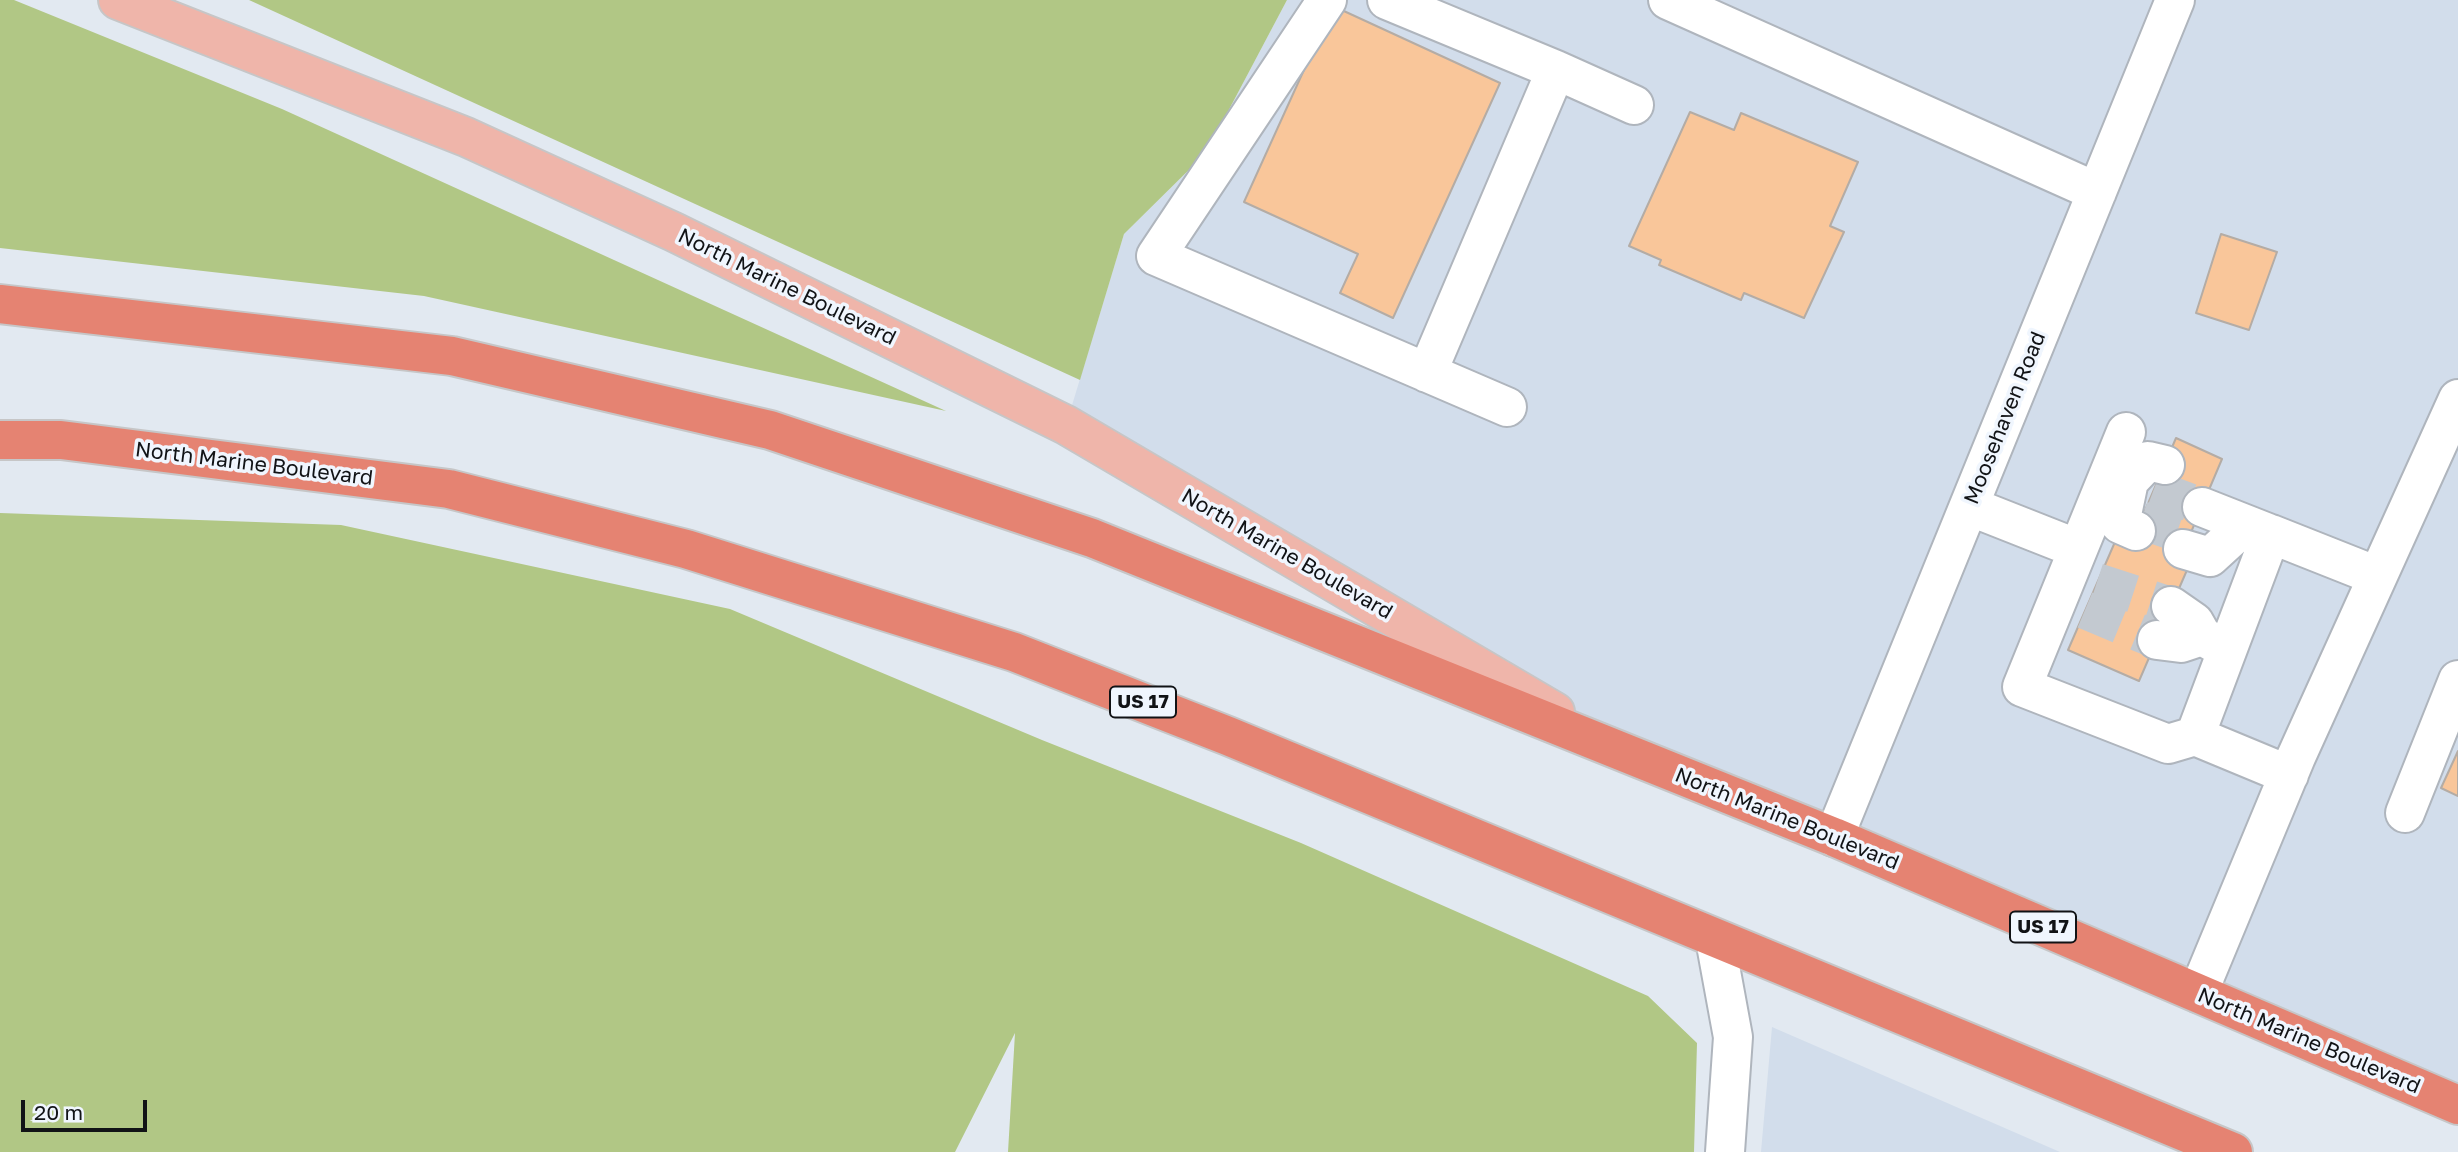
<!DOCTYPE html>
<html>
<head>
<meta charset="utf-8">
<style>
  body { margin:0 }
  #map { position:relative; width:2458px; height:1152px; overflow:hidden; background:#e2e9f1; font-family:"Golos Text",sans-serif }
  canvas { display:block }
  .scale { position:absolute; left:21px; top:1100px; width:126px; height:32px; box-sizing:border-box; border:4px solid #111316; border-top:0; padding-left:9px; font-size:21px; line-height:24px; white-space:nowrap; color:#111316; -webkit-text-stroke:5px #f0f6fe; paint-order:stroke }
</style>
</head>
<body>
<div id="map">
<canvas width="2458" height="1152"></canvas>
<div class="scale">20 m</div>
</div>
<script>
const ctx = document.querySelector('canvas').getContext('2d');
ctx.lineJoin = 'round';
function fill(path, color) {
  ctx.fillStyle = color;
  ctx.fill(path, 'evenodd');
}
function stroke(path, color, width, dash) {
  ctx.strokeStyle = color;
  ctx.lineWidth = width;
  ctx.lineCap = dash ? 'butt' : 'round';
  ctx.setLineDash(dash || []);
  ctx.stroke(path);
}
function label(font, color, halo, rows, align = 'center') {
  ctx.font = font + ' "Golos Text",sans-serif';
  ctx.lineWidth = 7;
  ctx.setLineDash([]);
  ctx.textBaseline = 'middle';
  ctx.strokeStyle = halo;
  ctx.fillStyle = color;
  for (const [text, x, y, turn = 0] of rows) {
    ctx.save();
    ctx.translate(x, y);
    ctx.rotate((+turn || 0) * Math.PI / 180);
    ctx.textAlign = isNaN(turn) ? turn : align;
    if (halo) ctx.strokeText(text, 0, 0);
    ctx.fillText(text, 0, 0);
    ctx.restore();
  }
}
const built = new Path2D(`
  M 1287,0 L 2458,0 L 2458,1105 L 1626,754 L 1066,425 L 1124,234 L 1206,153 Z
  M 1772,1027 L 2060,1152 L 1761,1152 Z`);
const green = new Path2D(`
  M 0,0 L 14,0 L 282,109 L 946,411 L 424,296 L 0,248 Z
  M 249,0 L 1287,0 L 1206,153 L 1124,234 L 1080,380 Z
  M 0,513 L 341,525 L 730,609 L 1042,740 L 1301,843 L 1648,996 L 1697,1043 L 1694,1152 L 1008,1152 L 1015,1033 L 955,1152 L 0,1152 Z`);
const building = new Path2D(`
  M 1333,6 L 1500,83 L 1393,318 L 1340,293 L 1358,254 L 1244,202 Z
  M 1690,112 L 1734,130 L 1741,113 L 1858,162 L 1830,226 L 1844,232 L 1804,318 L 1744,293 L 1741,300 L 1659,265 L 1661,260 L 1629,246 Z
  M 2221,234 L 2277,252 L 2249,330 L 2196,313 Z
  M 2176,438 L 2222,459 L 2189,537 L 2187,570 L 2139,681 L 2068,650 L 2118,535 L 2132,541 Z
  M 2458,751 L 2458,796 L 2441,788 Z`);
const minorTunnel = new Path2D(`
  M 2154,489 L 2202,507
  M 2141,520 L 2189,537
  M 2097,582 L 2171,606
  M 2085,610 L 2157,640`);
const minor = new Path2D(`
  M 1327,0 L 1156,256 L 1507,407
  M 1387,0 L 1556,70
  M 1668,0 L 2097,192
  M 1427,373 L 1556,70 L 1634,105
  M 2126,432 L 2022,687 L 2168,744 L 2195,736
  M 1969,506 L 2078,549
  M 2202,507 L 2268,533
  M 2136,531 L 2120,524 L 2129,481 L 2148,461 L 2165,465
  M 2183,549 L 2210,557 L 2245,525
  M 2171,606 L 2194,622 L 2202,636 L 2227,650
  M 2157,640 L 2181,643 L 2202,636
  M 2289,775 L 2195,736 L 2271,534 L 2377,576
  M 2405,813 L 2458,680
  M 1834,837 L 2175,0
  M 1715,939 L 1733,1037 L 1725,1152
  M 2198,993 L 2296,757 L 2458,399`);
const major = new Path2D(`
  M 118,0 L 466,137 L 674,232 L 1066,425 L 1555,712`);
const highway = new Path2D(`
  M 0,304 L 452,356 L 770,430 L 1092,538 L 1834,837 L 2458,1105
  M 0,440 L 61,440 L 449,489 L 686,549 L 1014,652 L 1228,736 L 2233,1152`);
const shields = [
  [1143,702,66],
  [2043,927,66]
];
const shieldNames = [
  ["US 17",1143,702],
  ["US 17",2043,927]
];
const streetNames = [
  ["North Marine Boulevard",787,287,26],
  ["Moosehaven Road",2005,418,-68],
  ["North Marine Boulevard",254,464,7],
  ["North Marine Boulevard",1287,554,30],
  ["North Marine Boulevard",1787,819,22],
  ["North Marine Boulevard",2309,1041,23]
];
fill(built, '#d2ddeb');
fill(green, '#b1c785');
fill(building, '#f9c69a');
stroke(building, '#b4aca5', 2);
stroke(minorTunnel, '#c3c9d0', 38, [38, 19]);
stroke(minor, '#afb5bd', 42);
stroke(major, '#c6c6c7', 42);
stroke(highway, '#c6c6c7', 42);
stroke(minor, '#fff', 38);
stroke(major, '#efb5aa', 38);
stroke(highway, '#e58372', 38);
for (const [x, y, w] of shields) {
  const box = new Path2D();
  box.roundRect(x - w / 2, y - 15.5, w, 31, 5);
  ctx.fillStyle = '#f0f6fe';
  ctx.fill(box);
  stroke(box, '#111316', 2);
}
label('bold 19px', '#111316', null, shieldNames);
label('21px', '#111316', '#f0f6fe', streetNames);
</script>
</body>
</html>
